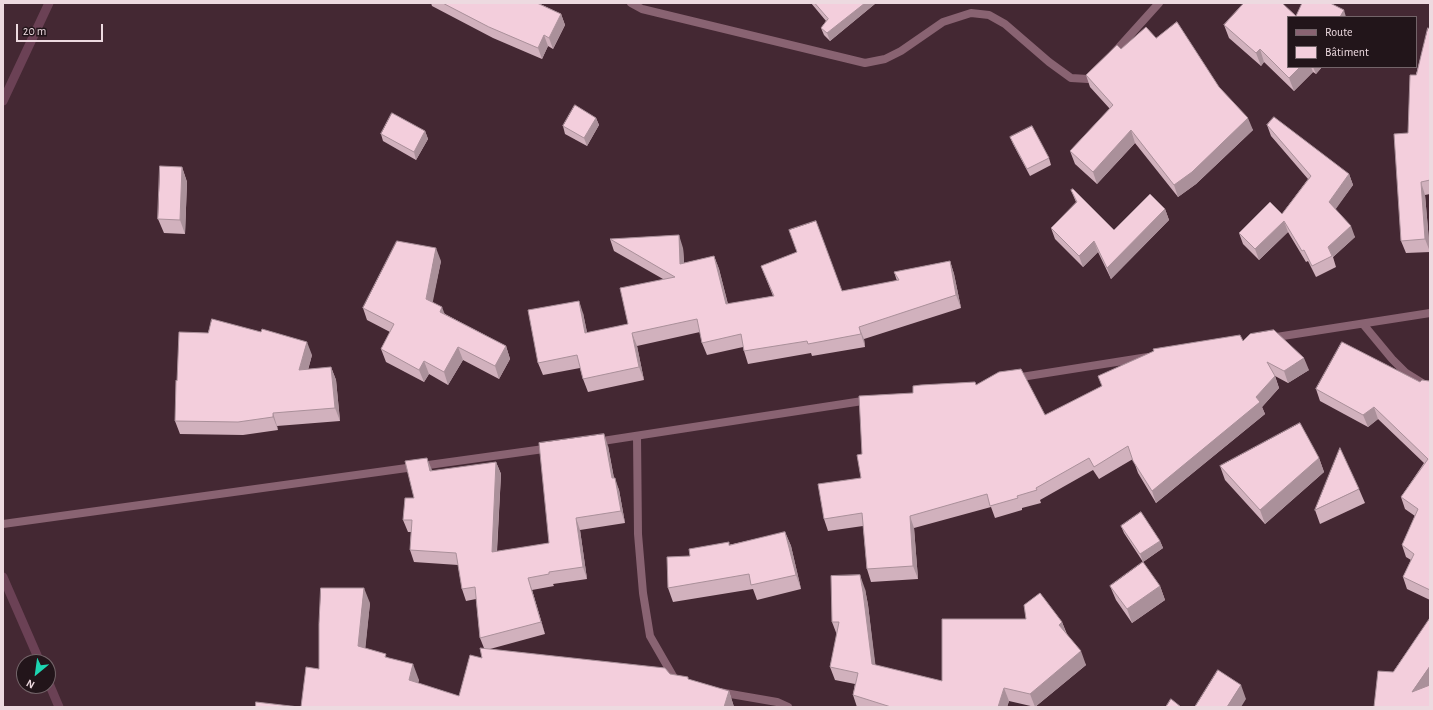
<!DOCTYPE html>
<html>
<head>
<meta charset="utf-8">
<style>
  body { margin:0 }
  #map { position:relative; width:1433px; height:710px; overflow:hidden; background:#442833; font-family:"Alegreya Sans",sans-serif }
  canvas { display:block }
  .frame { position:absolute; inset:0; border:4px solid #eddae0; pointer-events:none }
  .legend { position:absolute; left:1287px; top:16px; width:130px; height:52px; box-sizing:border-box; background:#22151a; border:1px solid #736469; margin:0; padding:5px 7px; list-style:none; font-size:12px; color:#eddae0 }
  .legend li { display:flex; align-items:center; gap:8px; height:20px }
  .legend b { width:20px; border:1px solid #736469 }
  .north { position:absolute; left:16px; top:654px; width:40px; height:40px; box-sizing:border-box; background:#22151a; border:1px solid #736469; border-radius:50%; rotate:209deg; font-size:11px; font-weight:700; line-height:16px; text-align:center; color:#eddae0 }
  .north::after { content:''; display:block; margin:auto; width:14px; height:18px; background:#1dd5b1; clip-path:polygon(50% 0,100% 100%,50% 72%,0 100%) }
  .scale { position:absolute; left:16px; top:24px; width:87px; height:18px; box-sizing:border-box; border:2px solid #eddae0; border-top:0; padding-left:5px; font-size:12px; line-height:14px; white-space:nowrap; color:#eddae0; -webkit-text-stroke:3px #22151a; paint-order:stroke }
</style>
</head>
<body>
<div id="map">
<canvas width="1433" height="710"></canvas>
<div class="frame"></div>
<ul class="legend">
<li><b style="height:5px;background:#896372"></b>Route</li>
<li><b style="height:11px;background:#f3cedc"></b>Bâtiment</li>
</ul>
<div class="north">N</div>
<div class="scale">20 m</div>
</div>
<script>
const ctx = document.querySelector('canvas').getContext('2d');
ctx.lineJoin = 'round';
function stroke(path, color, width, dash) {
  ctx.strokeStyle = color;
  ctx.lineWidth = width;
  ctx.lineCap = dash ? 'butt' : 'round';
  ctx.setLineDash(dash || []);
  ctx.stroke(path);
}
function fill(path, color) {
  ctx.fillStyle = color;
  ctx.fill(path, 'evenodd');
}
const stream = new Path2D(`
  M 3,101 L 49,3
  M 3,577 L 40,662
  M 48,681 L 59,707`);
const minor = new Path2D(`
  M 631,3 L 642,9 L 865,63 L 885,59 L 901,51 L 943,22 L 971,13 L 989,15 L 1005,24 L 1049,62 L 1071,78 L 1088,79 L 1095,73
  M 1113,54 L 1159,3
  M 1363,324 L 1392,359 L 1406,373 L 1430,388
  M 1270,338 L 1430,313
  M 1015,378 L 1148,357
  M 637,436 L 638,534 L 643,593 L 650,636 L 677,683
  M 596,442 L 869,400
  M 3,524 L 551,448
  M 719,692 L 777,702 L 788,707`);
const wall = new Path2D(`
  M 431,3 L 538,3 L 561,14 L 565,25 L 553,49 L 548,46 L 542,59 L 493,38 L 432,6 Z
  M 811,3 L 876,3 L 830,41 L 824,35 L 821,28 L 826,21 Z
  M 1224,25 L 1288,67 L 1322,67 L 1316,74 L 1313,72 L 1294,91 L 1264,62 L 1261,66 L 1229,38 Z
  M 1430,29 L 1430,194 L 1425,195 L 1430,252 L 1406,253 L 1401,241 L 1408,133 L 1416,75 Z
  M 1156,38 L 1219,87 L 1253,130 L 1196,184 L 1178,197 L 1135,143 L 1097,184 L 1075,164 L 1070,151 L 1110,109 L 1090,87 L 1086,75 L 1121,49 Z
  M 596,118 L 599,125 L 587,146 L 565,134 L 563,126 Z
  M 1267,125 L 1349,174 L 1353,185 L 1335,209 L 1355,237 L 1333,257 L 1336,267 L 1316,277 L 1308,261 L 1306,262 L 1288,232 L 1259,260 L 1243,244 L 1239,233 L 1282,214 L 1308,179 L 1271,136 Z
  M 425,131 L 428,139 L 416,160 L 383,141 L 381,134 Z
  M 1010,137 L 1049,158 L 1051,165 L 1030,176 L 1013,144 Z
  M 182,167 L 187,182 L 185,234 L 164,233 L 158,219 Z
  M 1071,190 L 1114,230 L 1165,209 L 1169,220 L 1111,279 L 1098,252 L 1083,267 L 1055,239 L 1051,228 L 1076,202 Z
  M 610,239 L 683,248 L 684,263 L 714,256 L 719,269 L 728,304 L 773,296 L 761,266 L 842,291 L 897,281 L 894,272 L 950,261 L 954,274 L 961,308 L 864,339 L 865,347 L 812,356 L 811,353 L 748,364 L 744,351 L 743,347 L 707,355 L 702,343 L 700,332 L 637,346 L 644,380 L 588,392 L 583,379 L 580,368 L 543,375 L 538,363 L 583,313 L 587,333 L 628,324 L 663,279 L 614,251 Z
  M 441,261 L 432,302 L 445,314 L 506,346 L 510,359 L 499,379 L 463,360 L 448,385 L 429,374 L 424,382 L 386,362 L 381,349 L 390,332 L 367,320 L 363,308 Z
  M 208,333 L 312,355 L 308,370 L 331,367 L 336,380 L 340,421 L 277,426 L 278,430 L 243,435 L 180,434 L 175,421 L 177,381 Z
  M 1243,341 L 1309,370 L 1288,383 L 1275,376 L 1279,388 L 1262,407 L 1265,414 L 1156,503 L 1138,473 L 1133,459 L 1099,479 L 1093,470 L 1040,500 L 1041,503 L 1022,508 L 1022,510 L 995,518 L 991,507 L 914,528 L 918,579 L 871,582 L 867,569 L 863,526 L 828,531 L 824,519 L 861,478 L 862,454 L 913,393 L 976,385 L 1045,415 Z
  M 1430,378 L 1430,600 L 1407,589 L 1403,577 L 1411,560 L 1406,557 L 1402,545 L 1415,516 L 1405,509 L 1401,497 L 1424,463 L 1378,419 L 1368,427 L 1320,401 L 1316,389 L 1420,382 L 1429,381 Z
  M 608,446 L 614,478 L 619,490 L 625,523 L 580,530 L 587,579 L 553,584 L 554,586 L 532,590 L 545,634 L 490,649 L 670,674 L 729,691 L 734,707 L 301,707 L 319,669 L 370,603 L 365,648 L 387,657 L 419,680 L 418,683 L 459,696 L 482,658 L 484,648 L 480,638 L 476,599 L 466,601 L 462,589 L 458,565 L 414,562 L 410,550 L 411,532 L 408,532 L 403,520 L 414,498 L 496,462 L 501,474 L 497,552 L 549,543 Z
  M 1319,458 L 1324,472 L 1265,524 L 1225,480 L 1220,466 Z
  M 1359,489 L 1365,503 L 1320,524 L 1315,510 Z
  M 1121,526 L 1160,541 L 1163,548 L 1143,562 L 1124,533 Z
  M 785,532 L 791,546 L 801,589 L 757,600 L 753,589 L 673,602 L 668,588 L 690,556 L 730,545 Z
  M 1110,586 L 1160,586 L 1165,600 L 1132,623 L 1116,600 Z
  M 865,589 L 868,605 L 875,665 L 942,681 L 1062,622 L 1067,634 L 1086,665 L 1035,707 L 1009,701 L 1007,707 L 857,707 L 853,695 L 855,684 L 835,680 L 830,667 L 837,635 L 832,622 Z`);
const shadedWall = new Path2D(`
  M 865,3 L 876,3 L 830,41 L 827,33 Z
  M 1344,10 L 1346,17 L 1340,17 Z
  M 561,14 L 565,25 L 553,49 L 549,38 Z
  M 544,35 L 548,46 L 542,59 L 538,48 Z
  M 1260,49 L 1264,62 L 1261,66 L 1256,53 Z
  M 1300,67 L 1311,67 L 1313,72 L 1294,91 L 1289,78 Z
  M 1313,67 L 1322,67 L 1316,74 Z
  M 596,118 L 599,125 L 587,146 L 584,138 Z
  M 1248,118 L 1253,130 L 1196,184 L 1178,197 L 1174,185 Z
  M 1131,130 L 1135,143 L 1097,184 L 1093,172 Z
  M 425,131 L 428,139 L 416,160 L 414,152 Z
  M 182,167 L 187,182 L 185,234 L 180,220 Z
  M 1349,174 L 1353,185 L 1333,213 L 1329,202 Z
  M 1421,182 L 1425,195 L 1430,252 L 1425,239 Z
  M 1165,209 L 1169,220 L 1111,279 L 1107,268 Z
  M 1284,221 L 1288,232 L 1259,260 L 1255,249 Z
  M 1351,226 L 1355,237 L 1333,257 L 1328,247 Z
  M 679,235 L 683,248 L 685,276 L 680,264 Z
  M 1094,241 L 1098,252 L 1083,267 L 1079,256 Z
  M 436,248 L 441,261 L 431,311 L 426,299 Z
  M 714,256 L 719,269 L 731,317 L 726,304 Z
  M 950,261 L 954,274 L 961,308 L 956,295 Z
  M 579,301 L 583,313 L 590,346 L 585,333 Z
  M 442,307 L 447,320 L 440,312 Z
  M 859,327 L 864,339 L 865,347 L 861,334 Z
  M 632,333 L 637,346 L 644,380 L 639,367 Z
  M 307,342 L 312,355 L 304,384 L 299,370 Z
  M 506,346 L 510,359 L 499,379 L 495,366 Z
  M 458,347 L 463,360 L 448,385 L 444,372 Z
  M 1304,358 L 1309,370 L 1288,383 L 1284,371 Z
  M 424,361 L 429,374 L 424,382 L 419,370 Z
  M 331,367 L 336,380 L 340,421 L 335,408 Z
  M 1275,376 L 1279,388 L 1262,407 L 1265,414 L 1156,503 L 1152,491 L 1256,397 Z
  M 1374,407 L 1378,419 L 1368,427 L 1363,415 Z
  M 273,413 L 277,426 L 278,430 L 273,417 Z
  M 604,434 L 608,446 L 616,490 L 612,478 Z
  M 427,458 L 432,470 L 435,483 L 430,471 Z
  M 1319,458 L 1324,472 L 1265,524 L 1260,510 Z
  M 496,462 L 501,474 L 496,564 L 492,552 Z
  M 615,478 L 619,490 L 625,523 L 621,511 Z
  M 910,516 L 914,528 L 918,579 L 913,566 Z
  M 576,518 L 580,530 L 587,579 L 583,567 Z
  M 785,532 L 791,546 L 801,589 L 796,575 Z
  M 1160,541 L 1163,548 L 1143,562 L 1140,554 Z
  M 860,575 L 865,589 L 868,605 L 877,677 L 872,664 Z
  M 528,578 L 532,590 L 545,634 L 541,622 Z
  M 1160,586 L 1165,600 L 1132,623 L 1127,609 Z
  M 364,588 L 370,603 L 364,662 L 358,646 Z
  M 1062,622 L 1067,636 L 1059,625 Z
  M 1081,651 L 1086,665 L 1035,707 L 1030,694 Z
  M 413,664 L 419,680 L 414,696 L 409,680 Z
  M 1430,666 L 1430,685 L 1417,704 L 1412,692 Z
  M 1241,685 L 1246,699 L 1241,707 L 1227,707 Z
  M 1004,688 L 1009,701 L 1007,707 L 998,707 Z
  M 729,691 L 734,707 L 724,707 Z`);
const building = new Path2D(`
  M 443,3 L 537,3 L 561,14 L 549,38 L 544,35 L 538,48 L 489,27 Z
  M 815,3 L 865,3 L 827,33 L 821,28 L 828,19 Z
  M 1244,3 L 1282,3 L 1296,16 L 1302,3 L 1330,3 L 1344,10 L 1340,17 L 1288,17 L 1288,67 L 1300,67 L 1289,78 L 1260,49 L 1256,53 L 1224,25 Z
  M 1177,22 L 1219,87 L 1248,118 L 1192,172 L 1174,185 L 1131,130 L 1093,172 L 1070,151 L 1113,105 L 1086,75 L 1117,45 L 1121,49 L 1146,27 L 1156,38 Z
  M 1428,28 L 1430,29 L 1430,180 L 1421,182 L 1425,239 L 1401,241 L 1394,134 L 1408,133 L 1410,75 L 1416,75 Z
  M 575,105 L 596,118 L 584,138 L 563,126 Z
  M 392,113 L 425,131 L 414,152 L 381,134 Z
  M 1274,117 L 1349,174 L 1329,202 L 1351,226 L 1328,247 L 1332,256 L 1312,266 L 1304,250 L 1302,251 L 1284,221 L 1255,249 L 1239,233 L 1270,202 L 1282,214 L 1311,176 L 1267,125 Z
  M 1032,126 L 1049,158 L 1027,169 L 1010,137 Z
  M 160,166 L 182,167 L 180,220 L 158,219 Z
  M 1073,189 L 1114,230 L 1150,194 L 1165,209 L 1107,268 L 1094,241 L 1079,256 L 1051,228 L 1077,202 L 1071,190 Z
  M 816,221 L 842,291 L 899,280 L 894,272 L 950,261 L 956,295 L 859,327 L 861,334 L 808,344 L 807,341 L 744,351 L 741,334 L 702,343 L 697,319 L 632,333 L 639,367 L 583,379 L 577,355 L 538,363 L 528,310 L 579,301 L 585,333 L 628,324 L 620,288 L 675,277 L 610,239 L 679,235 L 680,264 L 714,256 L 726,304 L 774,296 L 761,266 L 797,252 L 789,230 Z
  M 397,241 L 436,248 L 426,299 L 442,307 L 440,312 L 506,346 L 495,366 L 458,347 L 444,372 L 424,361 L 419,370 L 381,349 L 394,324 L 363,308 Z
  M 212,319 L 261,332 L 262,329 L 307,342 L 299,370 L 331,367 L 335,408 L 273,413 L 273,417 L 238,422 L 175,421 L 176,380 L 177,381 L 179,332 L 208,333 Z
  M 1274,330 L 1304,358 L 1284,371 L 1267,362 L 1275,376 L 1256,397 L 1260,402 L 1152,491 L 1133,461 L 1128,446 L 1094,467 L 1089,458 L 1036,488 L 1037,490 L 1017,496 L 1018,498 L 990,506 L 987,494 L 910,516 L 913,566 L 867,569 L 862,513 L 824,519 L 818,484 L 861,478 L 857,455 L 862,454 L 859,396 L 913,393 L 913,386 L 921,385 L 975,382 L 976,385 L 999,372 L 1021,369 L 1045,415 L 1102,386 L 1098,376 L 1154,351 L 1153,349 L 1240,335 L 1243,341 L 1250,334 Z
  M 1342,342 L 1420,382 L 1422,380 L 1429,381 L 1430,378 L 1430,590 L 1403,577 L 1414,554 L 1402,545 L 1418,509 L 1401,497 L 1428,459 L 1374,407 L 1363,415 L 1316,389 Z
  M 1300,423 L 1319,458 L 1260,510 L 1220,466 Z
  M 604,434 L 612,478 L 615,478 L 621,511 L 576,518 L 583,567 L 549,572 L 549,574 L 528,578 L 541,622 L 480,638 L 475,587 L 462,589 L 456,553 L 410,550 L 412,520 L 403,520 L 405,498 L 414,498 L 405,461 L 427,458 L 430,471 L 496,462 L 492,552 L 549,543 L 539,443 Z
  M 1340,448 L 1359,489 L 1315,510 Z
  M 1141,512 L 1160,541 L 1140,554 L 1121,526 Z
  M 785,532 L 796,575 L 751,585 L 749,574 L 668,588 L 667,557 L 690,556 L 689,549 L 729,542 L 729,545 Z
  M 1143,562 L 1160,586 L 1127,609 L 1110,586 Z
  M 860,575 L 863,592 L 872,664 L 942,681 L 942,619 L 1026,619 L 1024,605 L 1040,593 L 1062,622 L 1059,625 L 1081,651 L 1030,694 L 1004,688 L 998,707 L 891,707 L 853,695 L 858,673 L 830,667 L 839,622 L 832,622 L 831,576 Z
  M 321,588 L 364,588 L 358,646 L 386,654 L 385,657 L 413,664 L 409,680 L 459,696 L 470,655 L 482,658 L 480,648 L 665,668 L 670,674 L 688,677 L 688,679 L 729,691 L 724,707 L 301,707 L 306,667 L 319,669 L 319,624 Z
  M 1430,618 L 1430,666 L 1412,692 L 1430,685 L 1430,707 L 1373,707 L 1374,707 L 1378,671 L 1393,672 Z
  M 1218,670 L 1241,685 L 1227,707 L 1195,707 Z
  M 1171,699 L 1181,707 L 1166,707 Z
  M 256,702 L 299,707 L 256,707 Z`);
stroke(stream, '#6b4155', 9);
stroke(minor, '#896372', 8);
fill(wall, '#d1b1bd');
fill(shadedWall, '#aa909a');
fill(building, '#f3cedc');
stroke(building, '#aa909a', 1);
</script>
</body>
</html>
